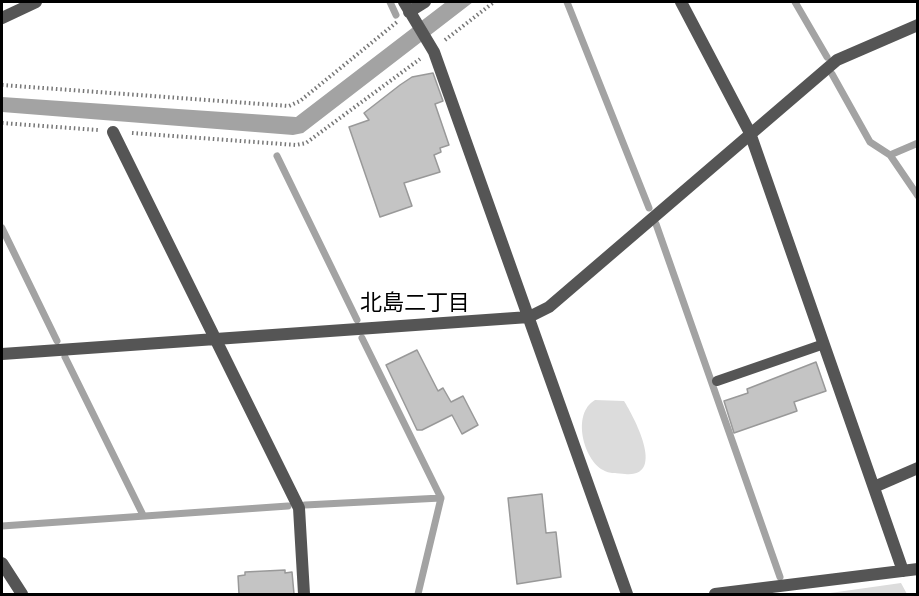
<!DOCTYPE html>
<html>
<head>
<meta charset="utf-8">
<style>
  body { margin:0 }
  #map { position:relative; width:919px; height:596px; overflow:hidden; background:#fff; font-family:"Noto Sans",sans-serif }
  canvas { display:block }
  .frame { position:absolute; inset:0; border:3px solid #000; pointer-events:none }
</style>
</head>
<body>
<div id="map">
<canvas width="919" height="596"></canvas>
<div class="frame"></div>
</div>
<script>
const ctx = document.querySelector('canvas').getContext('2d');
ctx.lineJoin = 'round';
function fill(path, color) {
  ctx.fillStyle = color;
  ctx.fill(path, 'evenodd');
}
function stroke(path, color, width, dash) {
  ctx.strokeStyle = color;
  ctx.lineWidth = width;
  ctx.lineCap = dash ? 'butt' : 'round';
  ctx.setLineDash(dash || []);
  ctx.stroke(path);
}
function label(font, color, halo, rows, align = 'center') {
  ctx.font = font + ' "Noto Sans","Noto Sans JP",sans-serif';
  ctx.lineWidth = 6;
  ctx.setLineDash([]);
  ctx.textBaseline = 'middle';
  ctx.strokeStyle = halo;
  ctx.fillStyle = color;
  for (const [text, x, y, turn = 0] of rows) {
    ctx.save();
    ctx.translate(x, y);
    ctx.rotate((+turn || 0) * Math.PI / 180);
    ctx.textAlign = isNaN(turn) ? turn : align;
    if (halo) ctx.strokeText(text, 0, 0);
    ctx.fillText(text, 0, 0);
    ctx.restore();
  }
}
const green = new Path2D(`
  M 595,400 L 624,401 C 634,417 667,478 625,474 C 618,473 609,474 603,470 C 584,460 571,414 595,400 Z
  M 901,583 L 907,594 L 823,594 Z`);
const water = new Path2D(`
  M 446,2 L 473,2 L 303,133 L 293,135 L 2,112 L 2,97 L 296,117 Z`);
const stream = new Path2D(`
  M 390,2 L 396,15
  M 567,2 L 649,208
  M 795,2 L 827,57
  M 832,74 L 870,142 L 890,155 L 918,196
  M 890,155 L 918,143
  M 277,156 L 357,320
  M 656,224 L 780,577
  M 2,228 L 57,341
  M 362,338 L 441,498 L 418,594
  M 65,357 L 143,515
  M 305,505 L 441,498
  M 2,526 L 288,506`);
const building = new Path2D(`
  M 433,73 L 443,101 L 435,104 L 449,145 L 440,148 L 441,152 L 434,155 L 440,172 L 404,183 L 412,206 L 380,217 L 349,127 L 369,120 L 364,113 L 400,85 L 412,77 Z
  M 417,350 L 438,391 L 443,388 L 451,402 L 463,396 L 478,425 L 462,434 L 452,415 L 422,430 L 417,430 L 386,365 Z
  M 816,362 L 826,391 L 794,402 L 797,411 L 734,433 L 724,401 L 748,393 L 747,389 Z
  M 542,494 L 546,533 L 556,532 L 561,577 L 517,584 L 508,498 Z
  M 285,570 L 285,573 L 292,572 L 294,594 L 239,594 L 238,576 L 245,575 L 245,572 Z`);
const path = new Path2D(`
  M 445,40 L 494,2
  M 2,85 L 289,106 L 300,101 L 397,22
  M 2,123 L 98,130
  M 132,133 L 296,145 L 306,143 L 420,59`);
const service = new Path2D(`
  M 717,381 L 824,344`);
const minor = new Path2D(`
  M 404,2 L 434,52 L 627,594
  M 681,2 L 750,133 L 903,571
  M 409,12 L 425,2
  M 2,18 L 36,2
  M 113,132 L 299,508 L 304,594
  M 2,354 L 529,317 L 549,307 L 837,60 L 918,25
  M 874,487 L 918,468
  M 715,594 L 918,569`);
const tertiary = new Path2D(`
  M 2,563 L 22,594`);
const neighbourhoodNames = [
  ["北島二丁目",415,304]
];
fill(green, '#dcdcdc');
fill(water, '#a3a3a3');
stroke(stream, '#a3a3a3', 7);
fill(building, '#c4c4c4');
stroke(building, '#999', 1.5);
stroke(path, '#777', 4, [1.5, 3]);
stroke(service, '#555', 10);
stroke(minor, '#555', 12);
stroke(tertiary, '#555', 12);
label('22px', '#000', '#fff', neighbourhoodNames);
</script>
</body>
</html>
